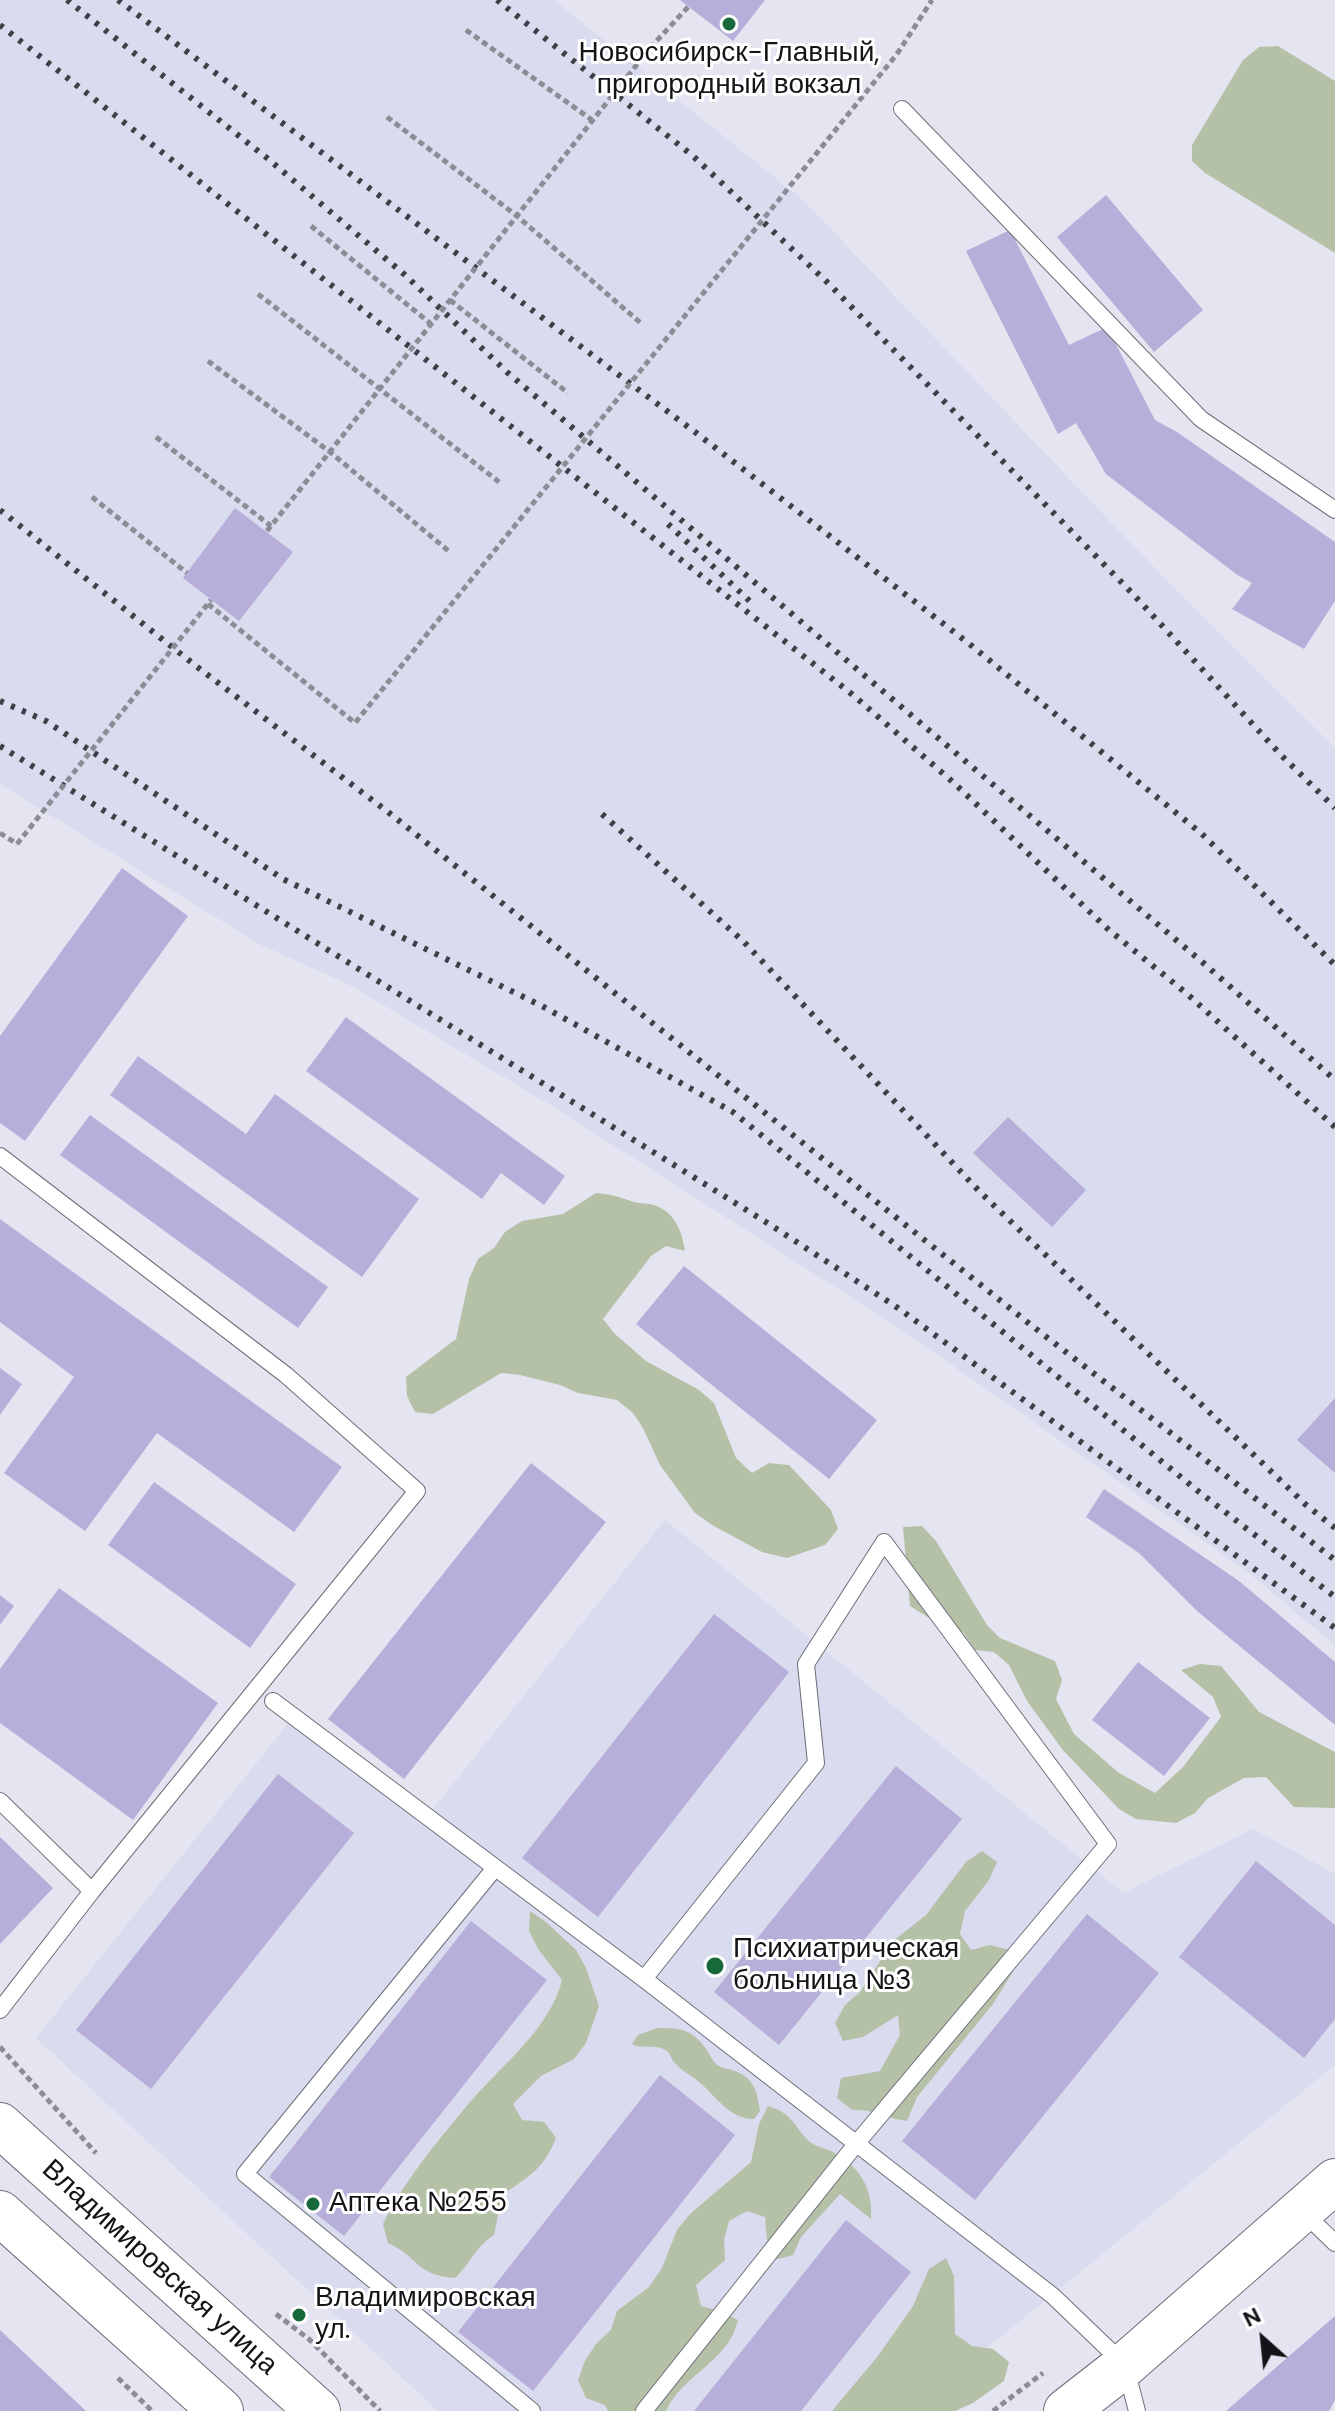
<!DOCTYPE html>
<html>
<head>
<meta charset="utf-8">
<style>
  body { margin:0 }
  #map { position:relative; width:1335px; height:2411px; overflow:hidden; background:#e4e5f1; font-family:"DM Sans",sans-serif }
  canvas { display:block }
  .north { position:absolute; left:1223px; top:2299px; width:80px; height:80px; -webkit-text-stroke:6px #fff; paint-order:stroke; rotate:333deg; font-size:22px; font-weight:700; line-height:32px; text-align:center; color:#141418 }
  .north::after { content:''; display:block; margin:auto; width:28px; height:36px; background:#141418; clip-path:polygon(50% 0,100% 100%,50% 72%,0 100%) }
</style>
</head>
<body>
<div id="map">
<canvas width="1335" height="2411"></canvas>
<div class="north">N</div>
</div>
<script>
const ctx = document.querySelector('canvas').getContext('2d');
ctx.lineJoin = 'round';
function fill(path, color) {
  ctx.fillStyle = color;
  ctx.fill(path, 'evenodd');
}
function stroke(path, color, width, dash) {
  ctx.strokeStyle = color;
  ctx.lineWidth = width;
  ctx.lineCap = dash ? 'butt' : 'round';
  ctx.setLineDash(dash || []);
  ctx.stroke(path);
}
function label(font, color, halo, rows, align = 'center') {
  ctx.font = font + ' "DM Sans",sans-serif';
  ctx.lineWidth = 6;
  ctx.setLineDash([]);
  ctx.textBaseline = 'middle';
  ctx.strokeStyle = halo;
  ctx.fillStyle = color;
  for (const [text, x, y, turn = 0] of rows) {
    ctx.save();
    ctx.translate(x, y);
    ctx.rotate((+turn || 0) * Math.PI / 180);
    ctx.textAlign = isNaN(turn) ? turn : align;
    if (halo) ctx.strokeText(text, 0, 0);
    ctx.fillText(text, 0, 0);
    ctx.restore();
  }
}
const built = new Path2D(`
  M 0,0 L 554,0 L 804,201 L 1170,584 L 1335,748 L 1335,1645 L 1247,1571 L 893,1324 L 552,1106 L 348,984 L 259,944 L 0,784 Z
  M 665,1520 L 1123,1893 L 1253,1829 L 1335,1874 L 1335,2065 L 909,2411 L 438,2411 L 36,2038 L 290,1721 L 424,1820 Z`);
const green = new Path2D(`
  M 1278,46 L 1335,81 L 1335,253 L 1205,173 L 1192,161 L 1192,145 L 1243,60 L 1259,47 Z
  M 596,1193 C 612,1194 619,1197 634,1202 C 641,1204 648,1203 654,1205 C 675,1212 682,1231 685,1251 L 666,1246 L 651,1256 L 603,1319 L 615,1334 L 646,1361 L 699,1390 L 714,1403 L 736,1458 L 752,1473 L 769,1463 L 789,1465 L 831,1510 L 838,1529 L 825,1545 L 787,1558 L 762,1552 L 712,1525 L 695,1513 L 660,1465 L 643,1428 L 633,1413 L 617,1400 L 578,1393 L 560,1385 L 520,1375 L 501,1373 L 433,1414 L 415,1412 L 407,1396 L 406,1377 L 456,1339 L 469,1279 L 478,1259 L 494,1248 L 505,1232 L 522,1221 L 563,1214 Z
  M 922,1526 L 936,1541 L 987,1625 L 1000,1638 L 1055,1661 L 1062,1680 L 1056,1699 L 1074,1734 L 1119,1773 L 1155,1793 L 1183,1767 L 1221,1717 L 1213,1697 L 1181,1670 L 1200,1664 L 1221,1666 L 1259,1712 L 1335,1752 L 1335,1808 L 1294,1807 L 1266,1777 L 1244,1778 L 1208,1798 L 1195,1813 L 1176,1823 L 1136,1819 L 1119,1809 L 1062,1749 L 1027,1701 L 1009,1665 L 994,1652 L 975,1650 L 963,1632 L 942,1626 L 910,1606 L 903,1527 Z
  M 982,1851 L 997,1862 L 989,1880 L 965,1911 L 960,1934 L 971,1950 L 990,1945 L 1009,1950 L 1014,1970 L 993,2004 L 917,2097 L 907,2121 C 886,2118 874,2109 852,2110 L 837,2098 L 841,2078 L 880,2071 L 900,2035 L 898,2015 L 863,2037 L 843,2041 L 835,2023 L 845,2005 L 860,1992 L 893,1941 L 926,1915 L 966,1862 Z
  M 530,1911 L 546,1922 L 576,1950 L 586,1968 L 599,2006 L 586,2043 L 574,2059 L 541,2076 L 513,2104 L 522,2120 L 544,2122 L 556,2138 C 544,2169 528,2177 502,2195 L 494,2235 C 474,2248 471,2263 455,2278 C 415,2275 419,2257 388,2243 L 383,2224 C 402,2184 437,2142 465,2108 C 497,2069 550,2030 562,1980 L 538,1949 L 529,1931 Z
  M 657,2028 C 680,2028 692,2029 706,2049 C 709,2054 713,2061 717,2065 C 722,2068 730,2069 735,2071 C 755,2079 757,2092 760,2111 L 754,2119 C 729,2119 716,2096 699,2082 C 691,2075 680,2070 674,2062 C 671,2059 671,2055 668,2052 C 659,2043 643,2050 632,2044 L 638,2035 Z
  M 768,2106 C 773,2108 780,2110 785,2114 C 795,2121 800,2134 810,2142 C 817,2147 826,2148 833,2152 C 861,2168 873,2189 871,2219 L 840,2194 L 801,2237 L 793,2255 L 774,2260 L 767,2240 L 765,2217 L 747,2211 L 729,2221 L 724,2240 L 725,2260 L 696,2285 L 701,2306 L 720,2311 L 738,2320 C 736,2326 734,2333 731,2338 C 714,2367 680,2380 666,2411 L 608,2411 L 605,2405 L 586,2398 L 578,2380 L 585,2361 L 596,2344 L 611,2330 L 617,2311 L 649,2287 L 662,2268 L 677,2230 L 690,2214 L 751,2162 L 759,2124 Z
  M 946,2258 L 954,2276 L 955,2334 L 972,2346 L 993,2349 L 1009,2362 L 1004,2381 L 973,2403 L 955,2411 L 832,2411 L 878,2356 L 913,2306 L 929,2269 Z`);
const building = new Path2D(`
  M 680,0 L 765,0 L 733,41 Z
  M 1106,195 L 1203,310 L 1154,352 L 1057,237 Z
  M 1010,230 L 1069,345 L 1107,327 L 1155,420 L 1177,432 L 1335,542 L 1335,601 L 1304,649 L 1232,609 L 1252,583 L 1236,574 L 1106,474 L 1076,423 L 1058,434 L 966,251 Z
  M 235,508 L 293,552 L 239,621 L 183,578 Z
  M 122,868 L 188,916 L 25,1141 L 0,1123 L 0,1036 Z
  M 346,1017 L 565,1176 L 544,1205 L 501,1173 L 482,1199 L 306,1071 Z
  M 138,1056 L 246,1134 L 275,1094 L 419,1199 L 362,1277 L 110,1095 Z
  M 90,1115 L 328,1287 L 298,1328 L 60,1155 Z
  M 1008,1117 L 1086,1190 L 1052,1227 L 973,1153 Z
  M 0,1219 L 342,1467 L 294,1532 L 157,1433 L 85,1531 L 4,1473 L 74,1377 L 0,1322 Z
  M 684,1266 L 877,1420 L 829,1479 L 636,1324 Z
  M 0,1368 L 22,1384 L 0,1415 Z
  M 1335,1398 L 1335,1473 L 1297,1440 Z
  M 531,1463 L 606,1522 L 404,1779 L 328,1719 Z
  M 154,1482 L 296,1584 L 250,1648 L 108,1545 Z
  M 1104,1489 L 1239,1581 L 1335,1662 L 1335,1725 L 1197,1611 L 1139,1553 L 1086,1517 Z
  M 59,1588 L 218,1703 L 133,1820 L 0,1723 L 0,1669 Z
  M 0,1595 L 14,1606 L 0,1625 Z
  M 714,1614 L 789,1672 L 598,1917 L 522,1858 Z
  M 1138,1662 L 1210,1718 L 1164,1776 L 1092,1720 Z
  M 896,1766 L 962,1819 L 779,2045 L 714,1992 Z
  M 278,1774 L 354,1833 L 151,2089 L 76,2030 Z
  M 0,1837 L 53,1888 L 0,1944 Z
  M 1256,1861 L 1335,1925 L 1335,2019 L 1304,2058 L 1179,1957 Z
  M 1087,1914 L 1159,1973 L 975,2200 L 902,2141 Z
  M 471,1921 L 547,1980 L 344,2236 L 269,2177 Z
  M 660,2075 L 735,2135 L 533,2391 L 458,2332 Z
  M 846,2220 L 911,2272 L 801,2411 L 694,2411 Z
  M 1335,2316 L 1335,2400 L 1329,2411 L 1226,2411 Z
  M 0,2330 L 86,2411 L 0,2411 Z`);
const path = new Path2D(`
  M 466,30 L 592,120
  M 650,48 L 688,7
  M 897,54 L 932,0
  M 387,117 L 517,216 L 643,325
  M 311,226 L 431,324
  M 258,294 L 499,482
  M 450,300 L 568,393
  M 208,361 L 330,452 L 451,553
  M 156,437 L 271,526
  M 92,497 L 187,573
  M 0,833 L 17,844
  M 0,2047 L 96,2153
  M 276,2314 L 310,2340 L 380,2411
  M 118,2378 L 152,2411
  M 993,2411 L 1043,2373`);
const lane = new Path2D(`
  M 902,109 L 1201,419 L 1335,510
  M 0,1156 L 286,1375 L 417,1491 L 92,1891 L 0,2010
  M 273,1701 L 644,1979 L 1053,2296 L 1125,2365 L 1137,2411
  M 0,1801 L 92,1891
  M 495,1868 L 245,2174 L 532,2411
  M 1302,2211 L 1335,2243
  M 644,2411 L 856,2144 L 1108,1844 L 884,1542 L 806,1664 L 816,1763 L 644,1979`);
const secondary = new Path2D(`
  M 1066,2411 L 1125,2365 L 1335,2181`);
const primary = new Path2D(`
  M 0,2125 L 318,2411
  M 0,2213 L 221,2411`);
const rail = new Path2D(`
  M 67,0 L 267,158 L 405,275 L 508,373 L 1208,967 L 1335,1080
  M 118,0 L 695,432 L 967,642 L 1202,834 L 1335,965
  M 497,0 L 693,156 L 827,282 L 1133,594 L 1281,755 L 1335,808
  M 0,25 L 853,695 L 954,783 L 1109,930 L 1186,993 L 1335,1127
  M 0,510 L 196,666 L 388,812 L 1031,1325 L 1335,1560
  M 668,524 L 755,606
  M 0,701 L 46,721 L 283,879 L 542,1006 L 733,1112 L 1198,1491 L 1335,1597
  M 0,746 L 769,1224 L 898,1308 L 1335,1628
  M 602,814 L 744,942 L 980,1192 L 1305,1504 L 1335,1528`);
const pathBridge = new Path2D(`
  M 267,531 L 650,48
  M 208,604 L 355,723 L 897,54
  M 17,844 L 211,600`);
const markers = [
  [729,24,8,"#186939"],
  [715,1966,10,"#186939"],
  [313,2204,8,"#186939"],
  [299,2315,8,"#186939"]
];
const poiNames = [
  ["Новосибирск-Главный,",729,54,"center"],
  ["пригородный вокзал",729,86,"center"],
  ["Психиатрическая",733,1950],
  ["больница №3",733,1982],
  ["Аптека №255",329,2204],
  ["Владимировская",315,2299],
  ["ул.",315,2331]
];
const streetNames = [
  ["Владимировская улица",159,2268,42]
];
fill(built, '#d9dbee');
fill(green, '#b5c1a6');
fill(building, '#b7aeda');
stroke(lane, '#6c6e78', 18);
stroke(secondary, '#6c6e78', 46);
stroke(primary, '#6c6e78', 46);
stroke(path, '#8b8c95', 5, [6, 4]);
stroke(lane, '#fff', 16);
stroke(secondary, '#fff', 44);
stroke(primary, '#fff', 44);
stroke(rail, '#3f3f45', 6, [4, 8]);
stroke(pathBridge, '#8b8c95', 5, [6, 4]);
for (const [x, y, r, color] of markers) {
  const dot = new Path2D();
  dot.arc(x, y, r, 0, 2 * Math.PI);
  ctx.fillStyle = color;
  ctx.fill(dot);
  stroke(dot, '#fff', 3);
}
label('28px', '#141418', '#fff', poiNames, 'left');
label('28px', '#141418', '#fff', streetNames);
</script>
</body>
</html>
